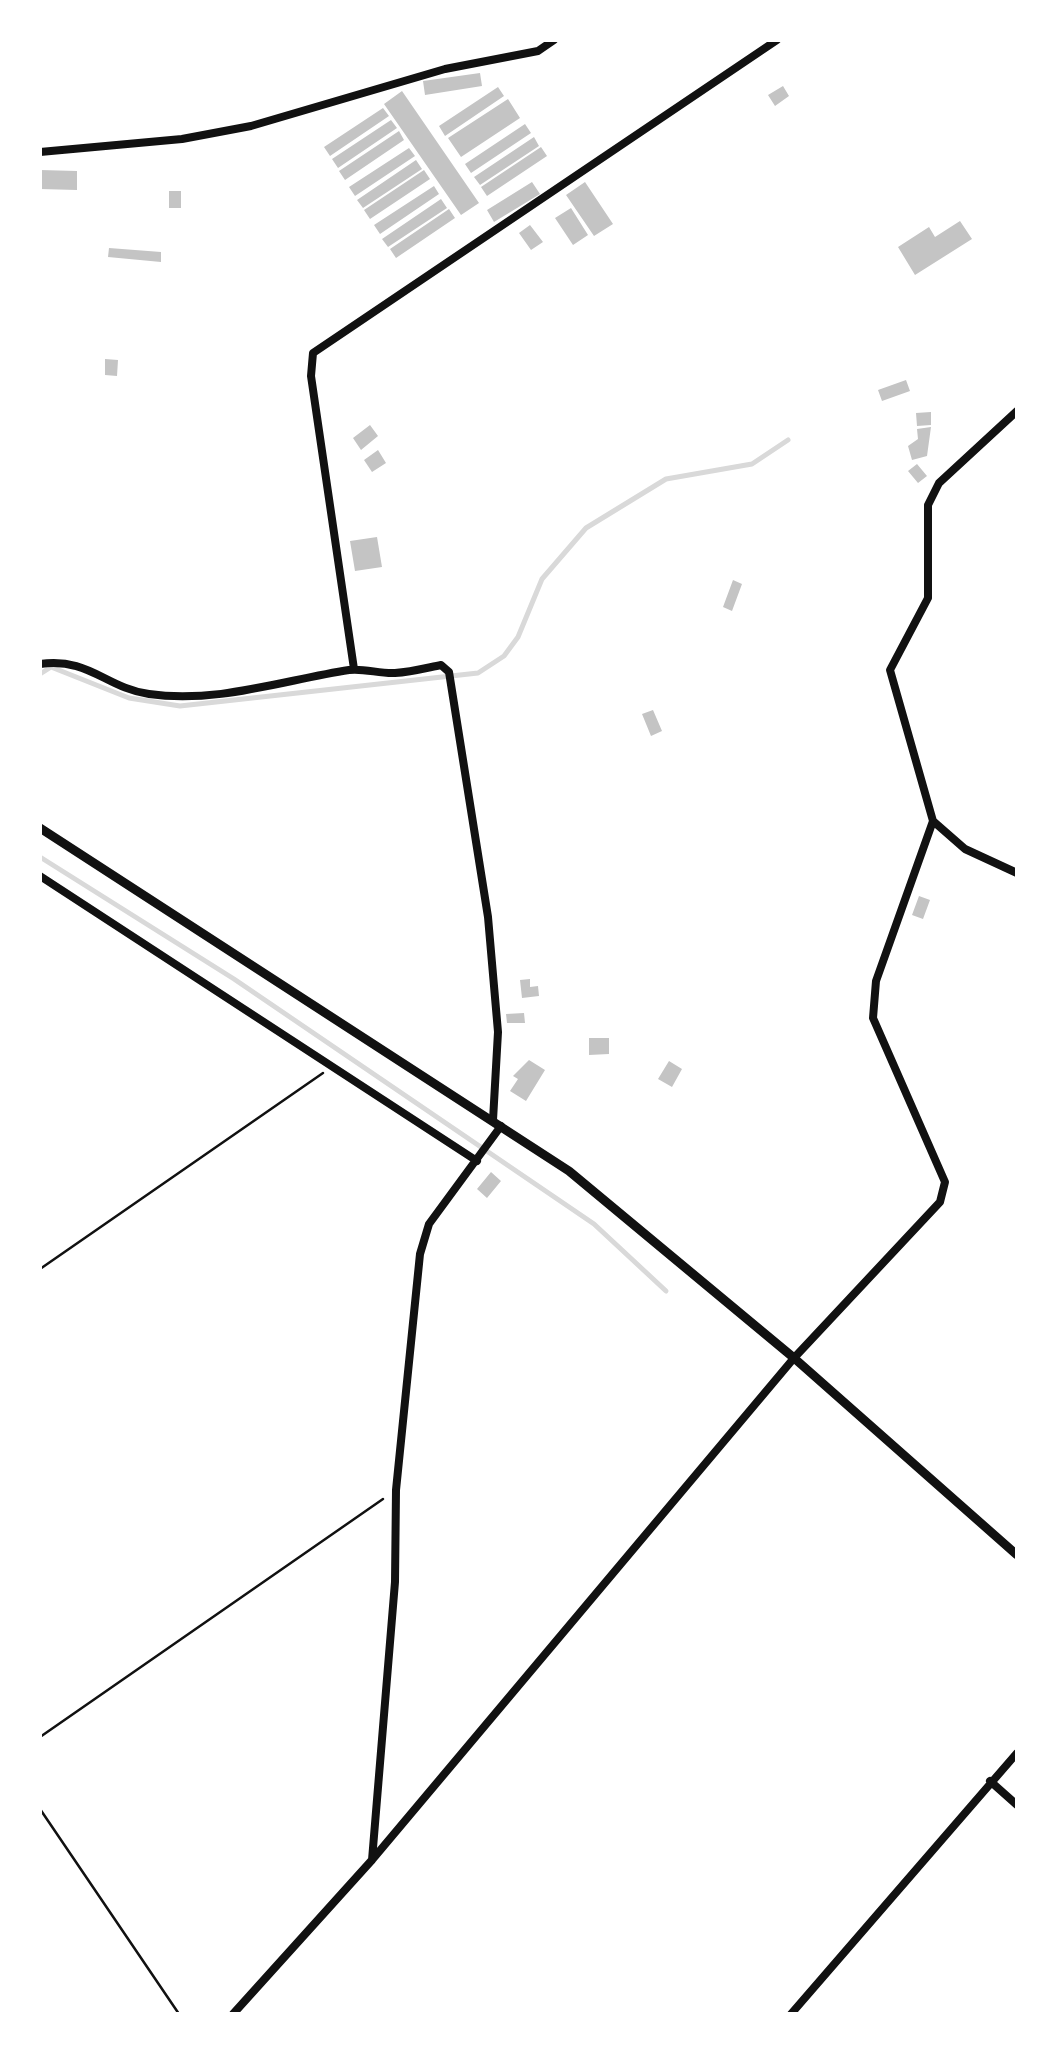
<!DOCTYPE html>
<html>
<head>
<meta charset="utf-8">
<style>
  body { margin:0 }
  #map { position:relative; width:1057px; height:2054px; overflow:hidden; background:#fff; font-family:Georgia,serif }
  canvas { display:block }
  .frame { position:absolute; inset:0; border:42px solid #fff; pointer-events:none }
</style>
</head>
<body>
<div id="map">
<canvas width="1057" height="2054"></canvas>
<div class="frame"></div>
</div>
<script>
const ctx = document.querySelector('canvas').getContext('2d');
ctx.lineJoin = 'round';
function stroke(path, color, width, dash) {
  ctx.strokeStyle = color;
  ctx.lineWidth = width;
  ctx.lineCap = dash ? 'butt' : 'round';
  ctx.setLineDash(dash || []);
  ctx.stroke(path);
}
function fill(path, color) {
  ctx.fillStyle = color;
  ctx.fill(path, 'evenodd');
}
const stream = new Path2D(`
  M 40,674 L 51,667 L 129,698 L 180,706 L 478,673 L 504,656 L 518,637 L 542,579 L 586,528 L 666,479 L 752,464 L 788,440
  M 40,857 L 234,979 L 594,1224 L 666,1291`);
const building = new Path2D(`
  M 480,73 L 482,86 L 425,95 L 423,81 Z
  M 783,86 L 789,96 L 775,106 L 768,95 Z
  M 498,87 L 504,96 L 445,136 L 439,126 Z
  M 402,91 L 479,203 L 461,215 L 384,104 Z
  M 508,99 L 520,118 L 461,157 L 448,138 Z
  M 383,108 L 389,116 L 330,156 L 324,147 Z
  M 391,120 L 397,128 L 338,168 L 332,159 Z
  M 525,124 L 531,133 L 471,173 L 465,164 Z
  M 399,131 L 404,140 L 345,180 L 339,171 Z
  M 534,137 L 539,146 L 480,185 L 474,177 Z
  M 541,147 L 547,156 L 487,196 L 481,187 Z
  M 409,148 L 415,156 L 355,196 L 349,187 Z
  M 416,160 L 422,169 L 363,208 L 357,200 Z
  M 40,170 L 77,171 L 77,190 L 40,189 Z
  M 424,170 L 430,179 L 370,219 L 364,210 Z
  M 532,182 L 540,194 L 494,222 L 487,210 Z
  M 585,182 L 613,224 L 594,236 L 566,195 Z
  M 434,186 L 439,194 L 380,234 L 374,225 Z
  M 169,191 L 181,191 L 181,208 L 169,208 Z
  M 441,199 L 447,208 L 388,247 L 382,239 Z
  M 571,208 L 588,235 L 573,245 L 555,218 Z
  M 449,209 L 455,218 L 396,258 L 390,249 Z
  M 960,221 L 972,239 L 915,275 L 898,247 L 929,227 L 935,237 Z
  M 530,225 L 543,242 L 531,250 L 519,233 Z
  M 109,248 L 161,252 L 161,262 L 108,257 Z
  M 105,359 L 118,360 L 117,376 L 105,375 Z
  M 906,380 L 910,391 L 882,401 L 878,390 Z
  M 931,412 L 931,425 L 917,426 L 916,413 Z
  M 370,425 L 378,436 L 361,450 L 353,438 Z
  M 931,427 L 927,456 L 912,460 L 908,446 L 918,439 L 917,429 Z
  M 378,450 L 386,463 L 372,472 L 364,460 Z
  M 917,464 L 927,476 L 918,483 L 908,471 Z
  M 377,537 L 382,567 L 355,571 L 350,541 Z
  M 733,580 L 742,584 L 732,611 L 723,607 Z
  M 653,710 L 662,731 L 651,736 L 642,714 Z
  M 919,896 L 930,900 L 923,919 L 912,915 Z
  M 530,979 L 530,987 L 538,986 L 539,996 L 522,998 L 520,980 Z
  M 524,1013 L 525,1023 L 507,1023 L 506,1014 Z
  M 589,1038 L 609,1038 L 609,1054 L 589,1055 Z
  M 529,1060 L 545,1070 L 526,1101 L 510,1091 L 518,1079 L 513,1076 Z
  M 669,1061 L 682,1069 L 672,1087 L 658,1079 Z
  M 491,1172 L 501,1181 L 487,1198 L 477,1189 Z`);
const path = new Path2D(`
  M 40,1269 L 323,1073
  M 40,1737 L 383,1499
  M 40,1809 L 179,2014`);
const minor = new Path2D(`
  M 40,152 L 182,139 L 251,126 L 445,69 L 538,51 L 554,40
  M 40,664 C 89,657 106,688 149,694 C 216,704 284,680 349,670 C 364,668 380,674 395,673 C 411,672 426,668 441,665 L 449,672 L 488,917 L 498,1032 L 493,1120
  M 354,669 L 311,376 L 313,353 L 777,40
  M 933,821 L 965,849 L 1017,873
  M 40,876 L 477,1161
  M 990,1781 L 1017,1805
  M 372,1860 L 395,1582 L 396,1490 L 420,1254 L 429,1224 L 501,1126
  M 233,2014 L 372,1860 L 794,1358 L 940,1202 L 945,1182 L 873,1018 L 876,981 L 933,821 L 890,670 L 928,598 L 928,505 L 939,483 L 1017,411
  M 791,2014 L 1017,1753`);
const tertiary = new Path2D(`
  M 40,828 L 569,1171 L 794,1358 L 1017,1555`);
stroke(stream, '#d9d9d9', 5);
fill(building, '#c4c4c4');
stroke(path, '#111', 2.5);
stroke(minor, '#111', 8);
stroke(tertiary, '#111', 9);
</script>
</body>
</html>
